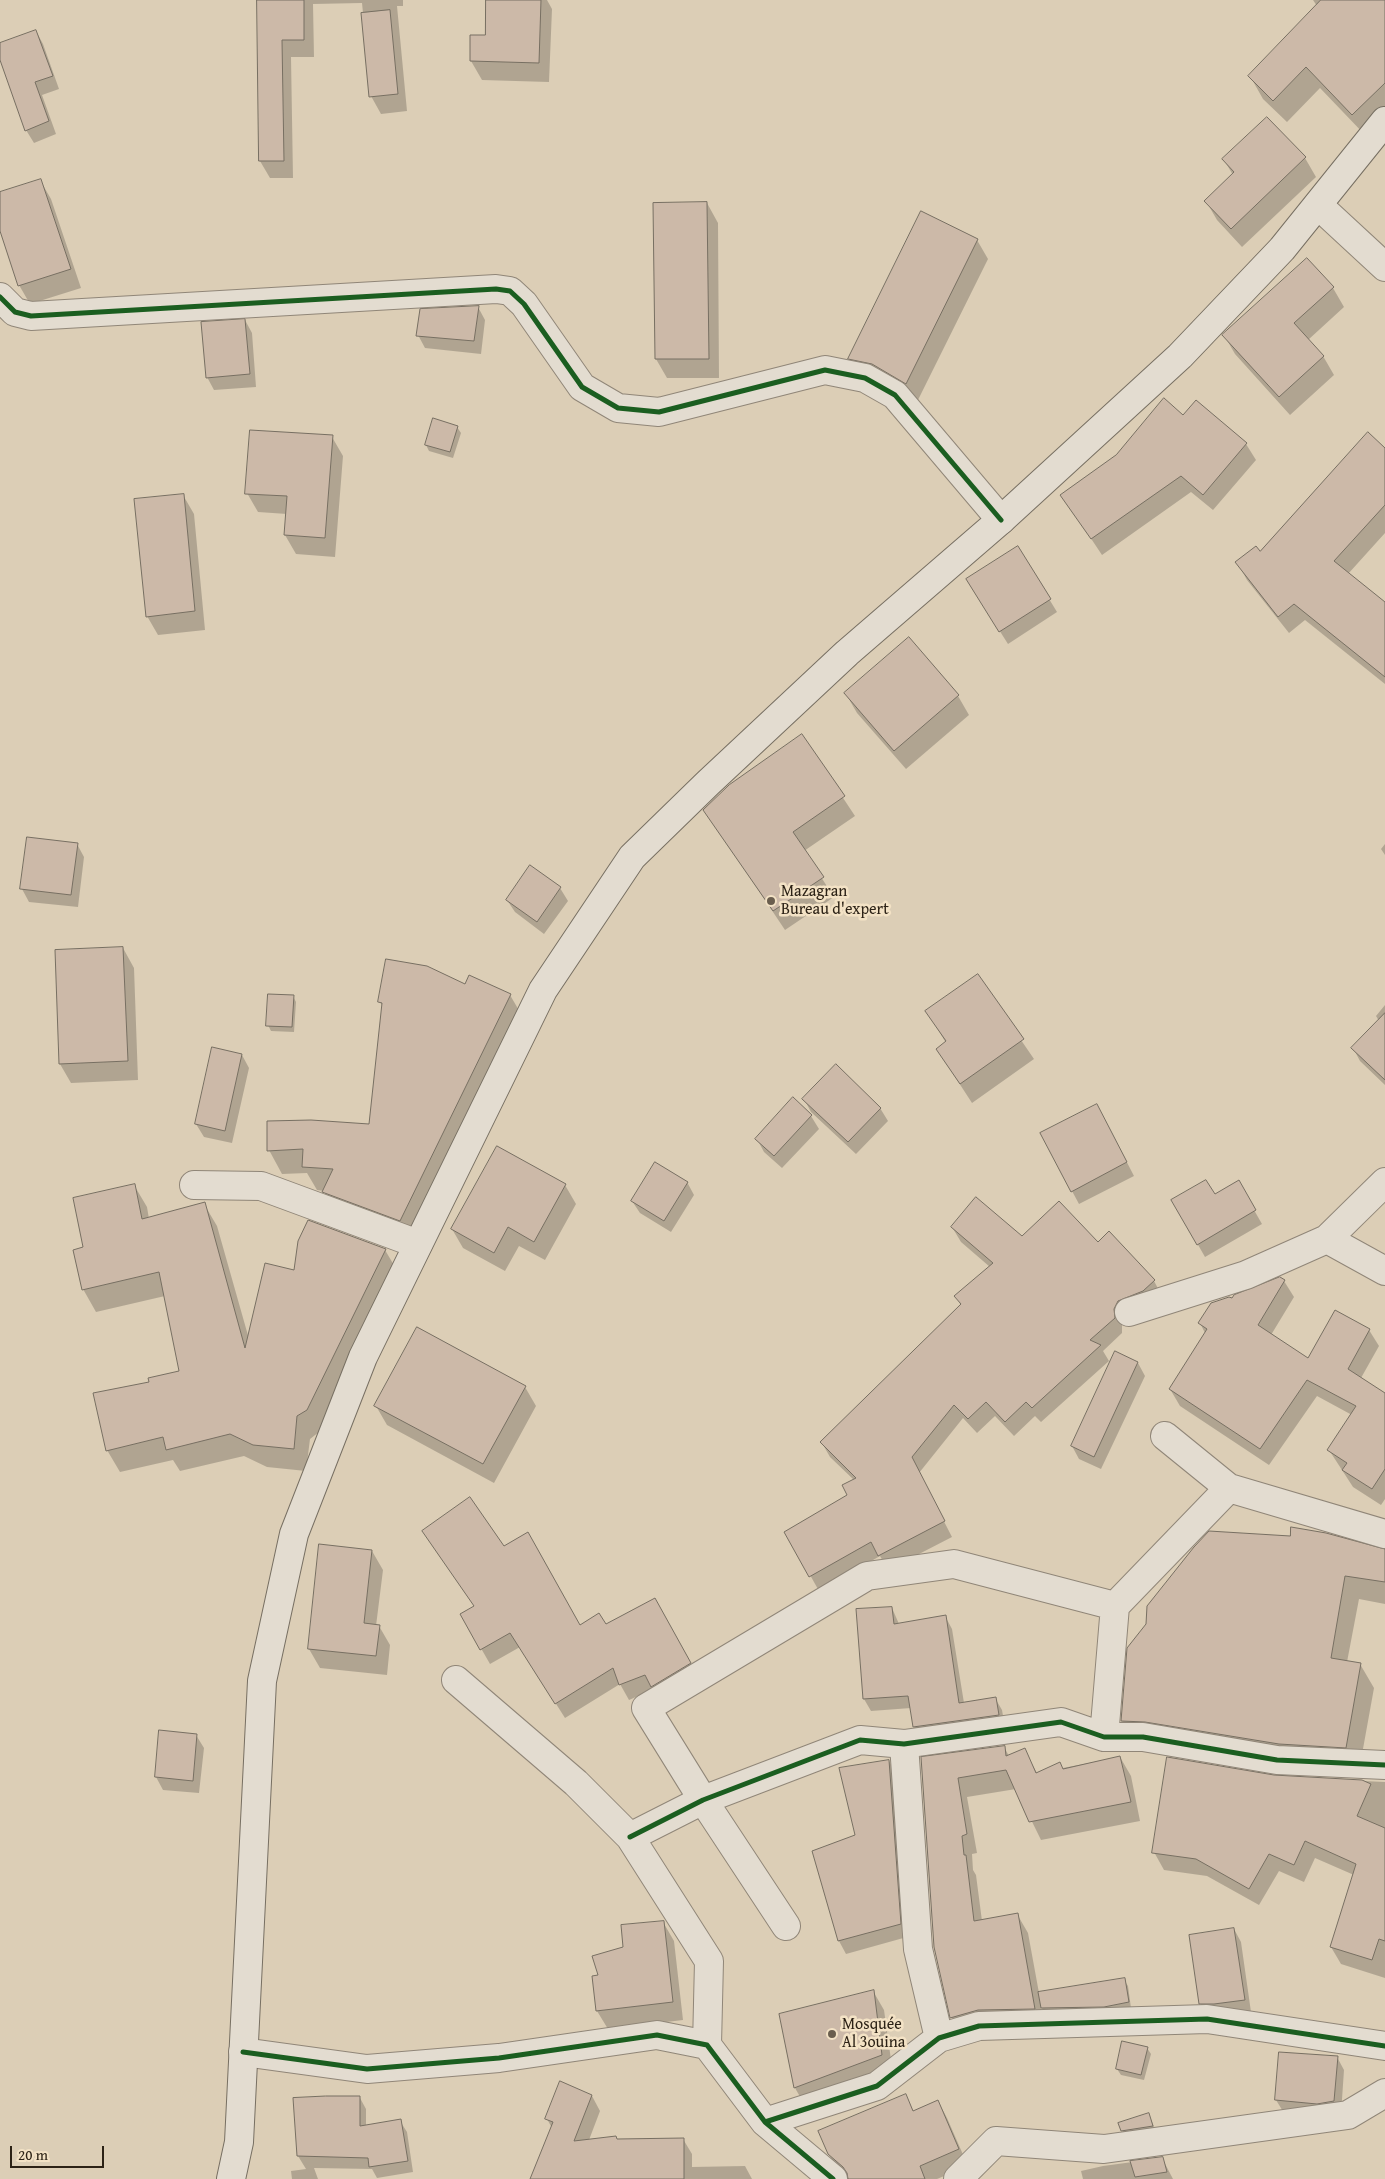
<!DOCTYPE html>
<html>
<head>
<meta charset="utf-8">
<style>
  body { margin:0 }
  #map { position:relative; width:1385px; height:2179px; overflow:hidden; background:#dcceb6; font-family:"Gentium Book Plus",serif }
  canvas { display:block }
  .scale { position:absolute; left:10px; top:2146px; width:94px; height:22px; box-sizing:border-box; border:2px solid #2c2216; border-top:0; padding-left:6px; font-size:15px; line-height:18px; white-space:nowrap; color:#2c2216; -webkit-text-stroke:4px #f3e2c5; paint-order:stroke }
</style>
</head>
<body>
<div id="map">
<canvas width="1385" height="2179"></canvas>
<div class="scale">20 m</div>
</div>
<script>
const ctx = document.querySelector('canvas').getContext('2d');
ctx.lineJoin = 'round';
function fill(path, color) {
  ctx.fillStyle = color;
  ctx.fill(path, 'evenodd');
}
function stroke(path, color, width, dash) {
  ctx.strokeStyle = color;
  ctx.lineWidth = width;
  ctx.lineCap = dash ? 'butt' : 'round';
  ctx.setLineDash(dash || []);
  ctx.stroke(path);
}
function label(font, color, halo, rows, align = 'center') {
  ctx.font = font + ' "Gentium Book Plus",serif';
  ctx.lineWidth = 5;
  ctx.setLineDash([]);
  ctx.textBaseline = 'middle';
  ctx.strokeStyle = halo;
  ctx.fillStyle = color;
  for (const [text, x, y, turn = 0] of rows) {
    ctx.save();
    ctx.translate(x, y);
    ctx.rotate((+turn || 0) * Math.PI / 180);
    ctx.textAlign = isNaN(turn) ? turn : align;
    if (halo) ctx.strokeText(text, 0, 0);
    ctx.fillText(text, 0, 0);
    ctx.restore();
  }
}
const shadow = new Path2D(`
  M 258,0 L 403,0 L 403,6 L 397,6 L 407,111 L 381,114 L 371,96 L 362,3 L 313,4 L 314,57 L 291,57 L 293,178 L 270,178 L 260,161 Z
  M 488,0 L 547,0 L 552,9 L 549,82 L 482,80 L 471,61 L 486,37 Z
  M 1313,0 L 1385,0 L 1385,118 L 1366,136 L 1320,88 L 1287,122 L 1263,99 L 1250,76 L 1317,6 Z
  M 36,31 L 43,44 L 59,89 L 42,95 L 56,134 L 34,143 L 26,130 L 0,56 L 0,44 Z
  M 1267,118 L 1305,158 L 1316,177 L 1242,247 L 1217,220 L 1206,201 L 1233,175 L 1224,160 Z
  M 40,180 L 51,199 L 81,288 L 30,304 L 19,285 L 0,227 L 0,194 Z
  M 707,203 L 718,223 L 719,378 L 667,378 L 656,359 Z
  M 977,240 L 988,259 L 917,402 L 860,378 L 849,359 Z
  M 1333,288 L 1344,307 L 1308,340 L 1323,356 L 1334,375 L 1290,415 L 1235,354 L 1224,335 Z
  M 478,307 L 485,320 L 481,354 L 425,348 L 418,335 Z
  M 245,320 L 252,333 L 256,387 L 214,390 L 207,377 Z
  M 1184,417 L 1246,444 L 1256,460 L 1213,510 L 1191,492 L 1102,555 L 1062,495 Z
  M 457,427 L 461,433 L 453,458 L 429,451 L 426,445 Z
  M 332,437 L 343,456 L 335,557 L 296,554 L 285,535 L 287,514 L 258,512 L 247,493 Z
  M 1385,450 L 1385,533 L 1348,574 L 1385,604 L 1385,684 L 1305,620 L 1289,633 L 1247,580 L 1237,562 L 1260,553 Z
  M 183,495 L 194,514 L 205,630 L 158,635 L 147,616 Z
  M 1018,548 L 1057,612 L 1008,644 L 975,592 Z
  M 909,639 L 958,696 L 969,715 L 906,769 L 857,713 L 846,694 Z
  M 802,736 L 855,816 L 804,851 L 834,897 L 785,930 L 705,810 Z
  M 77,844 L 84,857 L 78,907 L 29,902 L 22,889 Z
  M 1385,844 L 1385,855 L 1381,849 Z
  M 531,867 L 560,888 L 568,901 L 544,934 L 515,912 L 507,900 Z
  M 123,948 L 134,968 L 138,1080 L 71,1083 L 60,1064 Z
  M 977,976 L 1034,1059 L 972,1103 L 937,1049 L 946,1043 L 927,1011 Z
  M 465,986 L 510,995 L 524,1019 L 414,1244 L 337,1215 L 324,1191 L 317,1190 L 307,1173 L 282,1174 L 269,1150 L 370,1126 L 383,1007 L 380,1002 Z
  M 293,996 L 296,1002 L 294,1032 L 271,1031 L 268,1025 Z
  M 1385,1005 L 1385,1085 L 1360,1061 L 1353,1048 L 1379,1021 L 1376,1016 Z
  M 242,1055 L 249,1068 L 232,1143 L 204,1137 L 196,1124 Z
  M 793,1099 L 811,1116 L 819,1129 L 782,1168 L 764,1152 L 757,1139 Z
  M 804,1099 L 880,1108 L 888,1121 L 856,1154 L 811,1112 Z
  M 1104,1118 L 1134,1176 L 1079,1204 L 1072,1191 Z
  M 687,1182 L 694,1195 L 671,1232 L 640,1213 L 632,1201 Z
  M 1238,1182 L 1262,1224 L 1205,1257 L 1173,1201 L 1214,1196 Z
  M 134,1185 L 147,1207 L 149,1219 L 204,1204 L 217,1226 L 249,1339 L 296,1271 L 385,1250 L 398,1272 L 319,1432 L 310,1439 L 306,1471 L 267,1467 L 244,1456 L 180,1471 L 173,1460 L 120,1472 L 107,1450 L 150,1382 L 180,1372 L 165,1296 L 96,1312 L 83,1289 L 85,1248 Z
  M 565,1185 L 576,1204 L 545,1260 L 519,1246 L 505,1271 L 463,1248 L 452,1229 Z
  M 952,1227 L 1022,1237 L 1098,1244 L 1154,1281 L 1162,1296 L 1126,1316 L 1122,1325 L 1122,1333 L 1103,1351 L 1109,1361 L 1041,1422 L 1035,1416 L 1014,1436 L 995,1416 L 977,1433 L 963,1418 L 919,1473 L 952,1537 L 888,1570 L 880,1556 L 819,1591 L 786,1532 L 849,1496 L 854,1480 L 830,1457 L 822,1443 L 961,1306 L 956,1296 L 990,1267 L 961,1242 Z
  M 1284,1281 L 1294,1297 L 1271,1335 L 1308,1360 L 1369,1330 L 1379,1346 L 1361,1378 L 1385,1394 L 1385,1499 L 1381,1505 L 1353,1487 L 1329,1450 L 1352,1415 L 1317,1396 L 1269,1465 L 1180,1406 L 1170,1389 L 1205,1333 L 1200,1323 L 1233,1300 Z
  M 1138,1363 L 1145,1376 L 1101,1469 L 1079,1459 L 1072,1446 Z
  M 525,1387 L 536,1406 L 494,1483 L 387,1425 L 376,1406 Z
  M 423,1531 L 504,1547 L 579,1626 L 605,1626 L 663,1614 L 698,1679 L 654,1689 L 629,1700 L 620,1684 L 565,1718 L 520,1647 L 490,1664 L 462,1615 L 475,1607 Z
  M 1385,1550 L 1385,1604 L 1359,1599 L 1347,1662 L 1360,1664 L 1374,1688 L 1359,1771 L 1136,1745 L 1122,1721 L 1128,1648 Z
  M 372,1551 L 383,1570 L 376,1626 L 379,1626 L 390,1645 L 387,1675 L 320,1668 L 309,1649 Z
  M 892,1608 L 899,1624 L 945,1616 L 952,1629 L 964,1703 L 995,1698 L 1002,1710 L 1005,1727 L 921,1739 L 914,1727 L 911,1708 L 871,1711 L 864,1699 Z
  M 196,1735 L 204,1748 L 199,1793 L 163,1790 L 156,1777 Z
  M 1004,1747 L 1009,1756 L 1024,1749 L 1037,1773 L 1120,1757 L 1131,1776 L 1140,1821 L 1041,1840 L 1016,1789 L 967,1797 L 977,1853 L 972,1854 L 973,1870 L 976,1875 L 982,1921 L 1017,1914 L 1028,1933 L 1039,1993 L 1124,1980 L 1128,1986 L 1131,2008 L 1046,2014 L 1041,2007 L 1044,2027 L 962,2036 L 952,2018 L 935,1946 L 922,1759 Z
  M 889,1761 L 896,1774 L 907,1937 L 846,1954 L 839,1941 L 813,1852 L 856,1836 Z
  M 1276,1777 L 1385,1782 L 1385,1978 L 1341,1964 L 1331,1947 L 1354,1875 L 1315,1858 L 1304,1882 L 1279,1871 L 1259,1905 L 1207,1876 L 1164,1870 L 1154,1852 Z
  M 663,1922 L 674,1941 L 683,2020 L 608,2029 L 597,2011 L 599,1976 L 625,1948 Z
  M 1234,1929 L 1241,1942 L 1251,2012 L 1208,2016 L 1200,2003 Z
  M 873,1991 L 884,2010 L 893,2074 L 806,2107 L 795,2088 L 781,2015 Z
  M 1147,2048 L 1151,2054 L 1144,2080 L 1121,2075 L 1117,2069 Z
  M 1337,2057 L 1344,2070 L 1341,2114 L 1284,2113 L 1276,2100 Z
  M 592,2096 L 600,2111 L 589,2140 L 683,2139 L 692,2154 L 692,2167 L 745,2166 L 752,2179 L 540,2179 L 552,2128 L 547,2119 Z
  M 905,2096 L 914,2112 L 938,2101 L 947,2118 L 968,2166 L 937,2179 L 848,2179 L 839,2171 L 829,2154 Z
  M 360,2098 L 366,2109 L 366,2127 L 400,2121 L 407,2132 L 413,2172 L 377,2178 L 372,2169 L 314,2168 L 318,2179 L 292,2179 L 291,2171 L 306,2169 L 298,2156 Z
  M 1149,2114 L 1156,2132 L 1125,2136 L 1122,2130 Z
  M 1162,2158 L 1173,2179 L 1083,2179 L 1081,2171 L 1103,2166 Z`);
const building = new Path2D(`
  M 257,0 L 304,0 L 304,40 L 282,40 L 284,161 L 259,161 Z
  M 486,0 L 541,0 L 539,63 L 470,61 L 470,35 L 485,35 Z
  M 1321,0 L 1385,0 L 1385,83 L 1352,115 L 1306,67 L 1273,101 L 1248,76 Z
  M 390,10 L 398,94 L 369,97 L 361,13 Z
  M 36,30 L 53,76 L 35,82 L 49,121 L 25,131 L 0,60 L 0,43 Z
  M 1267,117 L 1306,157 L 1231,229 L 1204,201 L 1234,172 L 1222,159 Z
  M 41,179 L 71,269 L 18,286 L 0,231 L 0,192 Z
  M 707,202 L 709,359 L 655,359 L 653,203 Z
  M 921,211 L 978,239 L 906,384 L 872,364 L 848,359 Z
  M 1307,258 L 1334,287 L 1294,323 L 1324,356 L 1279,397 L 1222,335 Z
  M 479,306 L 474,341 L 416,336 L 420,309 Z
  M 245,319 L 250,374 L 206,378 L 201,322 Z
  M 1164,398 L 1183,415 L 1196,400 L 1247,443 L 1203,495 L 1181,476 L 1091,539 L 1060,495 L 1116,455 Z
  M 433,418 L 458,426 L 450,452 L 425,445 Z
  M 250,430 L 333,435 L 325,538 L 284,535 L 287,496 L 245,494 Z
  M 1368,432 L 1385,448 L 1385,505 L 1334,561 L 1385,602 L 1385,677 L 1294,604 L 1278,617 L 1235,562 L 1256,546 L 1260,551 Z
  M 184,494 L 195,611 L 146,617 L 134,499 Z
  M 1018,546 L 1051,599 L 999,632 L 966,579 Z
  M 909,637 L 959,695 L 894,751 L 844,693 Z
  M 802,734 L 845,796 L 793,832 L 824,877 L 773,911 L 703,810 L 729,785 Z
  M 27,837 L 78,843 L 71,895 L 20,889 Z
  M 530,865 L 561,887 L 537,922 L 506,900 Z
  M 123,947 L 128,1061 L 59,1064 L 55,950 Z
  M 386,959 L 427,966 L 465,984 L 469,975 L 511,994 L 400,1221 L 322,1192 L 333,1169 L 302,1167 L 303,1149 L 267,1151 L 267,1121 L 311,1120 L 369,1124 L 382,1003 L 378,1002 Z
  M 978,974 L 1024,1039 L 960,1084 L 936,1049 L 946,1041 L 925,1011 Z
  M 268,994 L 294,995 L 292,1027 L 266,1026 Z
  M 1385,1013 L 1385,1080 L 1351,1048 Z
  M 212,1047 L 242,1054 L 225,1131 L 195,1124 Z
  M 836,1064 L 881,1108 L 848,1142 L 802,1099 Z
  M 793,1097 L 812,1115 L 774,1156 L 755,1139 Z
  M 1097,1104 L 1127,1162 L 1071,1192 L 1040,1133 Z
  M 497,1146 L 566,1184 L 534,1242 L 508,1227 L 494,1253 L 451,1229 Z
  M 655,1162 L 688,1182 L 664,1221 L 631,1201 Z
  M 1206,1180 L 1215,1194 L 1239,1180 L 1256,1210 L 1197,1245 L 1171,1200 Z
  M 135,1184 L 142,1219 L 205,1202 L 245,1348 L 265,1263 L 294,1270 L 298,1241 L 308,1220 L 386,1249 L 307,1410 L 297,1416 L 294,1449 L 253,1445 L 230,1434 L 166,1450 L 163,1437 L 106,1451 L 93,1393 L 149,1382 L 148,1378 L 179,1371 L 159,1272 L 82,1290 L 73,1250 L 83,1247 L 73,1198 Z
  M 976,1197 L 1022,1236 L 1059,1201 L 1098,1242 L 1109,1231 L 1155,1280 L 1143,1291 L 1118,1301 L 1114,1309 L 1115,1318 L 1090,1340 L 1101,1345 L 1032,1408 L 1026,1402 L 1005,1422 L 986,1402 L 968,1419 L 954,1405 L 912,1457 L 945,1521 L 878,1556 L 871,1542 L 809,1577 L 784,1532 L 847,1495 L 842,1485 L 856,1478 L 820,1442 L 961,1304 L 954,1296 L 993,1263 L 951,1227 Z
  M 1280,1277 L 1285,1280 L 1258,1325 L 1308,1358 L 1335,1310 L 1370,1329 L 1348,1369 L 1385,1393 L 1385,1469 L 1372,1489 L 1342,1470 L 1347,1463 L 1327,1450 L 1356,1406 L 1307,1380 L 1260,1449 L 1169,1389 L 1207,1329 L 1198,1323 L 1211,1303 L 1229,1297 L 1232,1298 L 1234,1295 Z
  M 417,1327 L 526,1386 L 483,1464 L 374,1406 Z
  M 1115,1351 L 1138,1362 L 1094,1457 L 1071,1446 Z
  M 470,1497 L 504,1546 L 528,1532 L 580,1625 L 599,1613 L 606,1624 L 655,1598 L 691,1663 L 651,1687 L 645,1675 L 619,1685 L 613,1668 L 555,1704 L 510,1633 L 480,1650 L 460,1614 L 474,1606 L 422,1531 Z
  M 1291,1527 L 1326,1533 L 1385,1549 L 1385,1582 L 1345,1576 L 1331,1658 L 1361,1663 L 1346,1748 L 1279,1744 L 1145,1722 L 1121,1721 L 1127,1648 L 1146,1624 L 1147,1606 L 1194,1547 L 1209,1531 L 1290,1536 Z
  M 319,1544 L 372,1550 L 364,1623 L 380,1625 L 376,1656 L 308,1649 Z
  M 892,1607 L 894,1624 L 946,1615 L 959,1703 L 996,1697 L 999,1715 L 913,1727 L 908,1696 L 863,1699 L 856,1609 Z
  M 159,1730 L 197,1734 L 193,1781 L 155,1777 Z
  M 1005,1746 L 1006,1756 L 1025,1748 L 1036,1773 L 1060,1762 L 1063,1769 L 1120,1756 L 1131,1802 L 1029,1822 L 1006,1770 L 958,1778 L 967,1834 L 962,1836 L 964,1855 L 966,1855 L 974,1921 L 1018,1913 L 1035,2009 L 978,2010 L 950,2018 L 934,1947 L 921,1757 Z
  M 1167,1757 L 1274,1775 L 1362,1780 L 1371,1784 L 1357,1816 L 1385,1828 L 1385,1941 L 1379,1939 L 1372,1960 L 1330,1947 L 1356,1864 L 1305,1841 L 1294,1865 L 1269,1854 L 1249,1889 L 1196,1859 L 1152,1853 Z
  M 889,1760 L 901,1924 L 838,1941 L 812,1851 L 855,1835 L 839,1768 Z
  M 664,1921 L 673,2002 L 596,2011 L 592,1976 L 598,1975 L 592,1956 L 623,1947 L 621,1925 Z
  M 1234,1928 L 1245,2000 L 1214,2004 L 1199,2004 L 1189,1935 Z
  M 1125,1978 L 1129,2002 L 1104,2007 L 1041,2008 L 1038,1992 Z
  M 874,1990 L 882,2055 L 794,2088 L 779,2014 Z
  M 1122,2041 L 1148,2047 L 1141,2075 L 1116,2069 Z
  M 1279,2052 L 1338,2056 L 1334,2101 L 1317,2104 L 1275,2100 Z
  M 560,2081 L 592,2095 L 574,2141 L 616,2136 L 617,2139 L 684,2138 L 684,2179 L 530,2179 L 553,2122 L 545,2119 Z
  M 906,2094 L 913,2111 L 938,2100 L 959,2149 L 920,2166 L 925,2179 L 848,2179 L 847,2173 L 843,2167 L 828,2154 L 818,2131 Z
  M 326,2096 L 360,2096 L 360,2126 L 401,2119 L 408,2161 L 369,2167 L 368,2158 L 297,2156 L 293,2098 Z
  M 1149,2113 L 1153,2126 L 1121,2131 L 1118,2123 Z
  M 1163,2157 L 1167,2172 L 1135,2177 L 1130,2161 Z`);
const street = new Path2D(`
  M 1318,205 L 1385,267
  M 0,297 L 15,312 L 31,316 L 496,289 L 510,291 L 524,304 L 582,387 L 618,408 L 659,412 L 825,370 L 865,378 L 895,395 L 1001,520
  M 194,1185 L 261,1186 L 418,1244
  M 1327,1239 L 1385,1271
  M 1129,1312 L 1246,1275 L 1327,1239 L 1385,1182
  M 1165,1436 L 1229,1488
  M 456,1680 L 576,1783 L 630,1837 L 709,1961 L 707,2045
  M 1104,1737 L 1115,1606 L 1229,1488 L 1385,1534
  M 904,1744 L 918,1949 L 939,2038
  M 630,1837 L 703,1800 L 860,1740 L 904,1744 L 1061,1722 L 1104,1737 L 1143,1737 L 1277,1760 L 1385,1765
  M 786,1926 L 703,1800 L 646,1708 L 867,1576 L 954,1564 L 1115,1606
  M 243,2052 L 367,2069 L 499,2058 L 657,2035 L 707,2045 L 765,2122 L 833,2179
  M 765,2122 L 877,2086 L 939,2038 L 979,2026 L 1207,2019 L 1385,2046
  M 958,2179 L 996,2141 L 1104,2149 L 1348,2115 L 1385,2093`);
const secondary = new Path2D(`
  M 231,2179 L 239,2142 L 262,1681 L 294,1534 L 363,1357 L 543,990 L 632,857 L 708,783 L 847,653 L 1001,520 L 1180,356 L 1282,249 L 1385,121`);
const cycleway = new Path2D(`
  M 0,297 L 15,312 L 31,316 L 496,289 L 510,291 L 524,304 L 582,387 L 618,408 L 659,412 L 825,370 L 865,378 L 895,395 L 1001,520
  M 630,1837 L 703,1800 L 860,1740 L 904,1744 L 1061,1722 L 1104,1737 L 1143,1737 L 1277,1760 L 1385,1765
  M 243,2052 L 367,2069 L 499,2058 L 657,2035 L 707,2045 L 765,2122 L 833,2179
  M 765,2122 L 877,2086 L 939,2038 L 979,2026 L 1207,2019 L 1385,2046`);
const markers = [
  [771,901,5,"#6a5e4e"],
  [832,2034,5,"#6a5e4e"]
];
const poiNames = [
  ["Mazagran",781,892],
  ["Bureau d'expert",781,910],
  ["Mosquée",842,2025],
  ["Al 3ouina",842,2043]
];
fill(shadow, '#0003');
fill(building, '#ccb9a8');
stroke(building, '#776f62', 1);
stroke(street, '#908678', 30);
stroke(secondary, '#776f62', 30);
stroke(street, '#e3dcd0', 28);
stroke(secondary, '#e3dcd0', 28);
stroke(cycleway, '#1b5e20', 5);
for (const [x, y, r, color] of markers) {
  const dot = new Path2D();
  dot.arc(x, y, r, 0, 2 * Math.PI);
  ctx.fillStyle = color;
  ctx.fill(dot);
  stroke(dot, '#f3e2c5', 2);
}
label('16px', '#2c2216', '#f3e2c5', poiNames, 'left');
</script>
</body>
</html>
